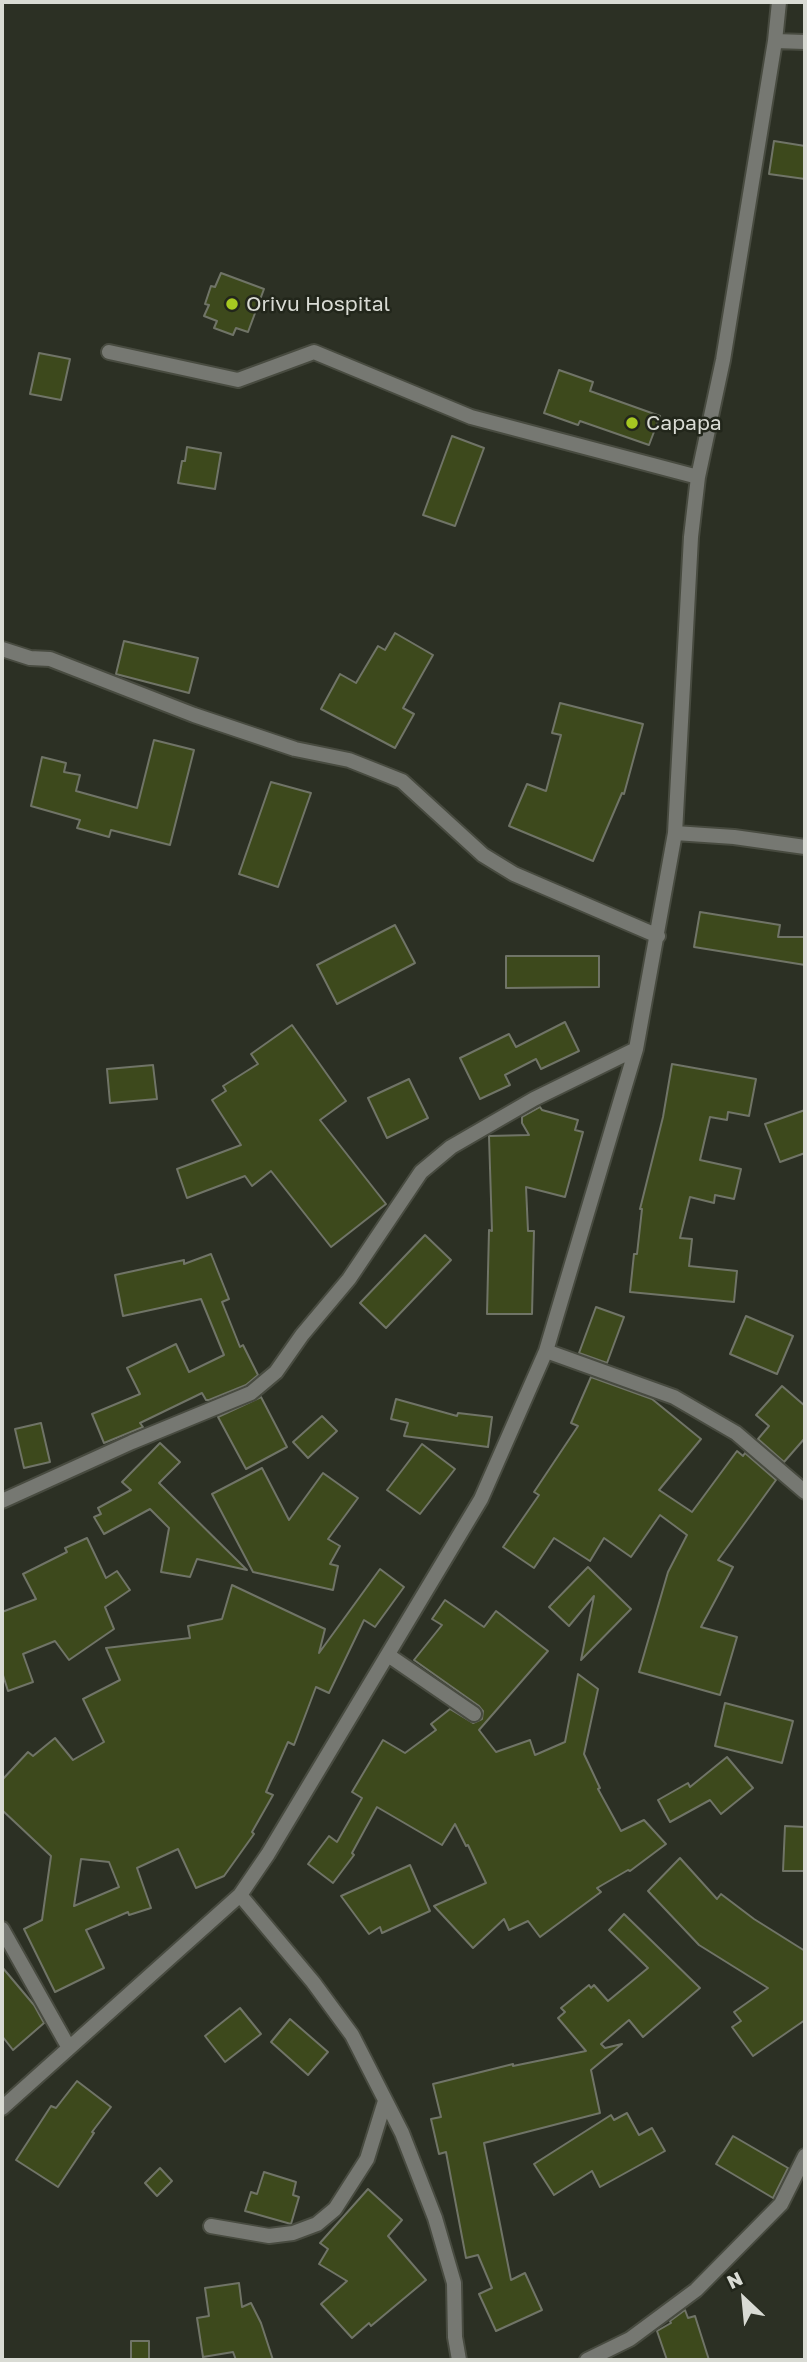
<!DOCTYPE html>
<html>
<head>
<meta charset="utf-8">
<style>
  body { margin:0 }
  #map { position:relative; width:807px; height:2362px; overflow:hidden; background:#2c3024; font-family:"Golos Text",sans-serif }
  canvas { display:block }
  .frame { position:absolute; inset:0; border:4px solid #d9dbd4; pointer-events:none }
  .north { position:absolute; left:709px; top:2264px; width:70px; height:70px; -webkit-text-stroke:5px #22261b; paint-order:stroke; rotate:334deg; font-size:19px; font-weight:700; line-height:28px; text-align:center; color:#d9dbd4 }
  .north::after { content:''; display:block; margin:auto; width:24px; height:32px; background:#d9dbd4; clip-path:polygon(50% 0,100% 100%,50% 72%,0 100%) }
</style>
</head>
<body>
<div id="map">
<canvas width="807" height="2362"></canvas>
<div class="frame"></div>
<div class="north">N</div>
</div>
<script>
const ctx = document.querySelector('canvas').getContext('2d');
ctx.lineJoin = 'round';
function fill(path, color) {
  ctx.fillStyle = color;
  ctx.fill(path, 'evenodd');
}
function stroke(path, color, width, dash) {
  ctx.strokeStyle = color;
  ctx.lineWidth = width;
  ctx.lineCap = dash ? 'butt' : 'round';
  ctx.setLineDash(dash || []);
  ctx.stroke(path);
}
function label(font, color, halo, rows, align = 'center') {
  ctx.font = font + ' "Golos Text",sans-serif';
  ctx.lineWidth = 5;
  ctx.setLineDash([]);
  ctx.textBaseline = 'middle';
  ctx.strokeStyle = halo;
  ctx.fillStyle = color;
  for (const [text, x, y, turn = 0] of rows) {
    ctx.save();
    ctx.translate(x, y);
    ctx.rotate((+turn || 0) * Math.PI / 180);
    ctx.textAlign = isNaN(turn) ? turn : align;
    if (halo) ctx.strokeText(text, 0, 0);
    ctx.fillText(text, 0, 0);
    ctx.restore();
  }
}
const building = new Path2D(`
  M 774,141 L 805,146 L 805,179 L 769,174 Z
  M 221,273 L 264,289 L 248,332 L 236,328 L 233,335 L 214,328 L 217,321 L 204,316 L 209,305 L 205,304 L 211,286 L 215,287 Z
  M 39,353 L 70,359 L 61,400 L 30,394 Z
  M 559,370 L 593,382 L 590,391 L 660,416 L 649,445 L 580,421 L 578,425 L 544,413 Z
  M 452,436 L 484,448 L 455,526 L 423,515 Z
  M 187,447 L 221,453 L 215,489 L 178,483 L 182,461 L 185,461 Z
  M 395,633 L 433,655 L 403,708 L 414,714 L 395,748 L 321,709 L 340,674 L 356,683 L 378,646 L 385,650 Z
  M 124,641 L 198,658 L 189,693 L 116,674 Z
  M 560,703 L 643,724 L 624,794 L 622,793 L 593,861 L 509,826 L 527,784 L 546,791 L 561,735 L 552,733 Z
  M 154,740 L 194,750 L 170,845 L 111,830 L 109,837 L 77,828 L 80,820 L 31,806 L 42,757 L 66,763 L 64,772 L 80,775 L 76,791 L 137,808 Z
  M 271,782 L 311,793 L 278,887 L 239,874 Z
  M 700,912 L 780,925 L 778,937 L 805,937 L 805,965 L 694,947 Z
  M 395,925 L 415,963 L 337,1004 L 317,965 Z
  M 506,956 L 599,956 L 599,987 L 506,988 Z
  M 565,1022 L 579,1051 L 541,1069 L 536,1059 L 505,1075 L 510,1085 L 480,1099 L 460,1058 L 509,1034 L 516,1047 Z
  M 292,1025 L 346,1101 L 320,1120 L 386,1204 L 331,1247 L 271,1171 L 252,1186 L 245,1176 L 187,1198 L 177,1169 L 241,1145 L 212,1100 L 226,1091 L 223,1086 L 258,1064 L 251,1054 Z
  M 672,1064 L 756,1079 L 749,1116 L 728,1112 L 727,1120 L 710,1117 L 700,1160 L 741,1169 L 734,1199 L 715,1195 L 714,1203 L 690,1197 L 680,1238 L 692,1239 L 689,1266 L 737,1271 L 734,1302 L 630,1292 L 634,1254 L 637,1254 L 642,1209 L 640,1209 L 663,1117 Z
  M 153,1065 L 157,1099 L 110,1103 L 107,1069 Z
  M 409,1079 L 428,1118 L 387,1138 L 368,1098 Z
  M 540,1107 L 542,1110 L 578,1120 L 575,1130 L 583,1132 L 565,1197 L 526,1187 L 528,1231 L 534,1231 L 532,1314 L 487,1314 L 489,1230 L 492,1231 L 489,1136 L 529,1135 L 522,1123 L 522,1117 Z
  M 805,1110 L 805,1153 L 780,1162 L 765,1124 Z
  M 425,1235 L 451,1260 L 386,1328 L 360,1303 Z
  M 211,1254 L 229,1299 L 222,1302 L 240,1347 L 243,1345 L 258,1375 L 246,1385 L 209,1400 L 206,1400 L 202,1393 L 140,1423 L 143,1427 L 104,1443 L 92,1414 L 140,1394 L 127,1368 L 176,1344 L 189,1372 L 224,1355 L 201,1299 L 123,1316 L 115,1275 L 184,1260 L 184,1264 Z
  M 596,1307 L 624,1317 L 607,1363 L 579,1353 Z
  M 746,1316 L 793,1336 L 777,1374 L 730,1354 Z
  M 591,1377 L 652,1399 L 701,1439 L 659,1490 L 692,1512 L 737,1451 L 743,1456 L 745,1453 L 776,1480 L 718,1560 L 733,1567 L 701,1627 L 737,1637 L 720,1695 L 639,1672 L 668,1572 L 687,1535 L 660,1515 L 631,1557 L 604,1538 L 590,1561 L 554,1538 L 534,1568 L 503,1547 L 539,1495 L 534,1492 L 578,1426 L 571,1423 Z
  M 782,1386 L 805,1406 L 805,1438 L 784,1462 L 758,1439 L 769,1426 L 756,1415 Z
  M 261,1397 L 287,1447 L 246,1469 L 218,1417 Z
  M 396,1399 L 457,1416 L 458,1413 L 492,1417 L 488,1447 L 404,1436 L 408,1423 L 391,1419 Z
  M 322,1416 L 337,1431 L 308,1458 L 293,1442 Z
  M 41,1423 L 50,1462 L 24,1468 L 15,1429 Z
  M 160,1443 L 180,1462 L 159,1483 L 247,1570 L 197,1559 L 190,1577 L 161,1572 L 169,1528 L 150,1509 L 104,1534 L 94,1517 L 101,1514 L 98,1508 L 131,1490 L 122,1482 Z
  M 422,1444 L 455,1469 L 420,1514 L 387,1490 Z
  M 262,1468 L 289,1520 L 323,1473 L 358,1498 L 328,1539 L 340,1546 L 330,1564 L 338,1566 L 333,1590 L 253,1572 L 212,1494 Z
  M 87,1538 L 106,1578 L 117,1571 L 130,1590 L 105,1607 L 114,1629 L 69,1660 L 55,1641 L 23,1654 L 33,1682 L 8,1691 L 2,1672 L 2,1612 L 36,1599 L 23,1574 L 67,1552 L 65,1548 Z
  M 588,1567 L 631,1609 L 581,1660 L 594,1596 L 569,1626 L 549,1607 Z
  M 380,1569 L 404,1587 L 375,1627 L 364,1620 L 329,1693 L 316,1687 L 294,1745 L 288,1742 L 266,1792 L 273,1795 L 252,1832 L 254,1834 L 224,1876 L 196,1888 L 178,1849 L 137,1868 L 151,1908 L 129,1915 L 128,1912 L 86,1930 L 104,1968 L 55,1992 L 24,1929 L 42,1920 L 51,1856 L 2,1810 L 2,1780 L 28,1752 L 33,1756 L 55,1738 L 73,1760 L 104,1742 L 83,1699 L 120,1680 L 106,1648 L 190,1638 L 188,1626 L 222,1619 L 232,1585 L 325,1629 L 319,1653 ZM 81,1859 L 109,1862 L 119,1887 L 74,1906 Z
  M 445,1600 L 484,1627 L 496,1611 L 548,1651 L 479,1730 L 496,1752 L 530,1740 L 535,1755 L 565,1742 L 578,1674 L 598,1689 L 584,1754 L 600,1788 L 598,1789 L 621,1831 L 644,1820 L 666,1844 L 630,1871 L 628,1870 L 597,1888 L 601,1892 L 540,1937 L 528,1921 L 509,1930 L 504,1919 L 473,1948 L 434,1906 L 486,1883 L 468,1845 L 466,1846 L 455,1824 L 442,1845 L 377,1807 L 352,1853 L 354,1855 L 333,1883 L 308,1864 L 329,1836 L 337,1842 L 362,1798 L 352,1792 L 383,1740 L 405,1753 L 436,1730 L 431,1724 L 450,1709 L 473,1723 L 482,1719 L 483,1711 L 479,1706 L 414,1660 L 442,1625 L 432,1619 Z
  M 725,1703 L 793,1721 L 782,1763 L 715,1746 Z
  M 727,1757 L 753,1788 L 721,1814 L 710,1800 L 670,1822 L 658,1800 L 688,1783 L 690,1787 Z
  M 785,1826 L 805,1827 L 805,1871 L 783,1871 Z
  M 680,1858 L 717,1899 L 721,1894 L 754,1919 L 805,1951 L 805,2020 L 753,2056 L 732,2027 L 741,2021 L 734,2012 L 768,1988 L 699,1945 L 648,1891 Z
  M 410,1865 L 430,1911 L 382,1933 L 380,1927 L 369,1934 L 341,1896 Z
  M 624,1914 L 700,1988 L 643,2037 L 629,2020 L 601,2044 L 605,2048 L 622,2044 L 591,2070 L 600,2113 L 484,2143 L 511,2280 L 525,2273 L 542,2310 L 496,2331 L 479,2294 L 492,2288 L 478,2255 L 466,2258 L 446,2152 L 439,2154 L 431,2119 L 441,2117 L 433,2084 L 513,2064 L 513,2066 L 586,2051 L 558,2018 L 565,2012 L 561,2008 L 589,1985 L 591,1988 L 594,1985 L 608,2001 L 648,1968 L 609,1930 Z
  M 2,1967 L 34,2005 L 44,2023 L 13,2050 L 2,2036 Z
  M 240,2008 L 261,2034 L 225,2062 L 205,2036 Z
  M 290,2019 L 328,2052 L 308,2075 L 271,2042 Z
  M 77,2081 L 111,2107 L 92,2132 L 94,2133 L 58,2187 L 16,2160 L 51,2106 L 56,2108 Z
  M 627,2113 L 639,2135 L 652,2128 L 665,2151 L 600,2187 L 592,2171 L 554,2195 L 534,2164 L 611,2115 L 614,2120 Z
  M 733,2136 L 788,2168 L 773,2198 L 716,2164 Z
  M 160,2168 L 172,2181 L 157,2196 L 145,2183 Z
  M 264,2172 L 296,2182 L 293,2195 L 299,2197 L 291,2224 L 245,2211 L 251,2192 L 257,2194 Z
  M 368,2189 L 402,2220 L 388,2236 L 426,2280 L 371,2326 L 369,2323 L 352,2338 L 321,2304 L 347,2281 L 319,2264 L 328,2249 L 320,2243 Z
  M 239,2283 L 242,2307 L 251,2303 L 261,2323 L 273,2360 L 236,2360 L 233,2352 L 203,2357 L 197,2318 L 209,2316 L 205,2288 Z
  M 685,2310 L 688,2318 L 695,2316 L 709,2360 L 667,2360 L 657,2331 L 671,2323 L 670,2321 Z
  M 131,2341 L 149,2341 L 149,2360 L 131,2360 Z`);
const minor = new Path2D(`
  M 775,41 L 805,42
  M 109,352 L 238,380 L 314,352 L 471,417 L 698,477
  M 2,649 L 30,658 L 50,659 L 194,715 L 295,749 L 349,760 L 402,781 L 483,855 L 514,874 L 658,936
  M 675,833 L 734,837 L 805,847
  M 546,1351 L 674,1397 L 736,1433 L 805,1492
  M 2,1501 L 132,1442 L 251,1393 L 276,1372 L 302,1335 L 349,1279 L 421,1172 L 451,1147 L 534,1099 L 636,1049
  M 388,1655 L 474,1714
  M 240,1895 L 313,1982 L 352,2035 L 402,2133 L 435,2218 L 454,2283 L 455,2337 L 459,2360
  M 2,1929 L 69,2048
  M 2,2108 L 240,1895 L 268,1854 L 481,1499 L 546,1351 L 636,1049 L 675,833 L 691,537 L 698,477 L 723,360 L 775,41 L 779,2
  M 211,2226 L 269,2236 L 293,2233 L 317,2224 L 335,2209 L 367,2159 L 385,2101
  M 587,2360 L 630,2339 L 696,2290 L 781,2204 L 805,2156`);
const markers = [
  [232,304,7,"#a6c821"],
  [632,423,7,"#a6c821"]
];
const poiNames = [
  ["Orivu Hospital",246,304],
  ["Capapa",646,423]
];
fill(building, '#3d491c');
stroke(building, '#707467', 2);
stroke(minor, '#484b40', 18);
stroke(minor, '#767872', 14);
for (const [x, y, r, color] of markers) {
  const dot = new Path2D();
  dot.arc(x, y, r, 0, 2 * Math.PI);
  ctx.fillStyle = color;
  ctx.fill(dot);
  stroke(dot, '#22261b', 2.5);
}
label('21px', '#d9dbd4', '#22261b', poiNames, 'left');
</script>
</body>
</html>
